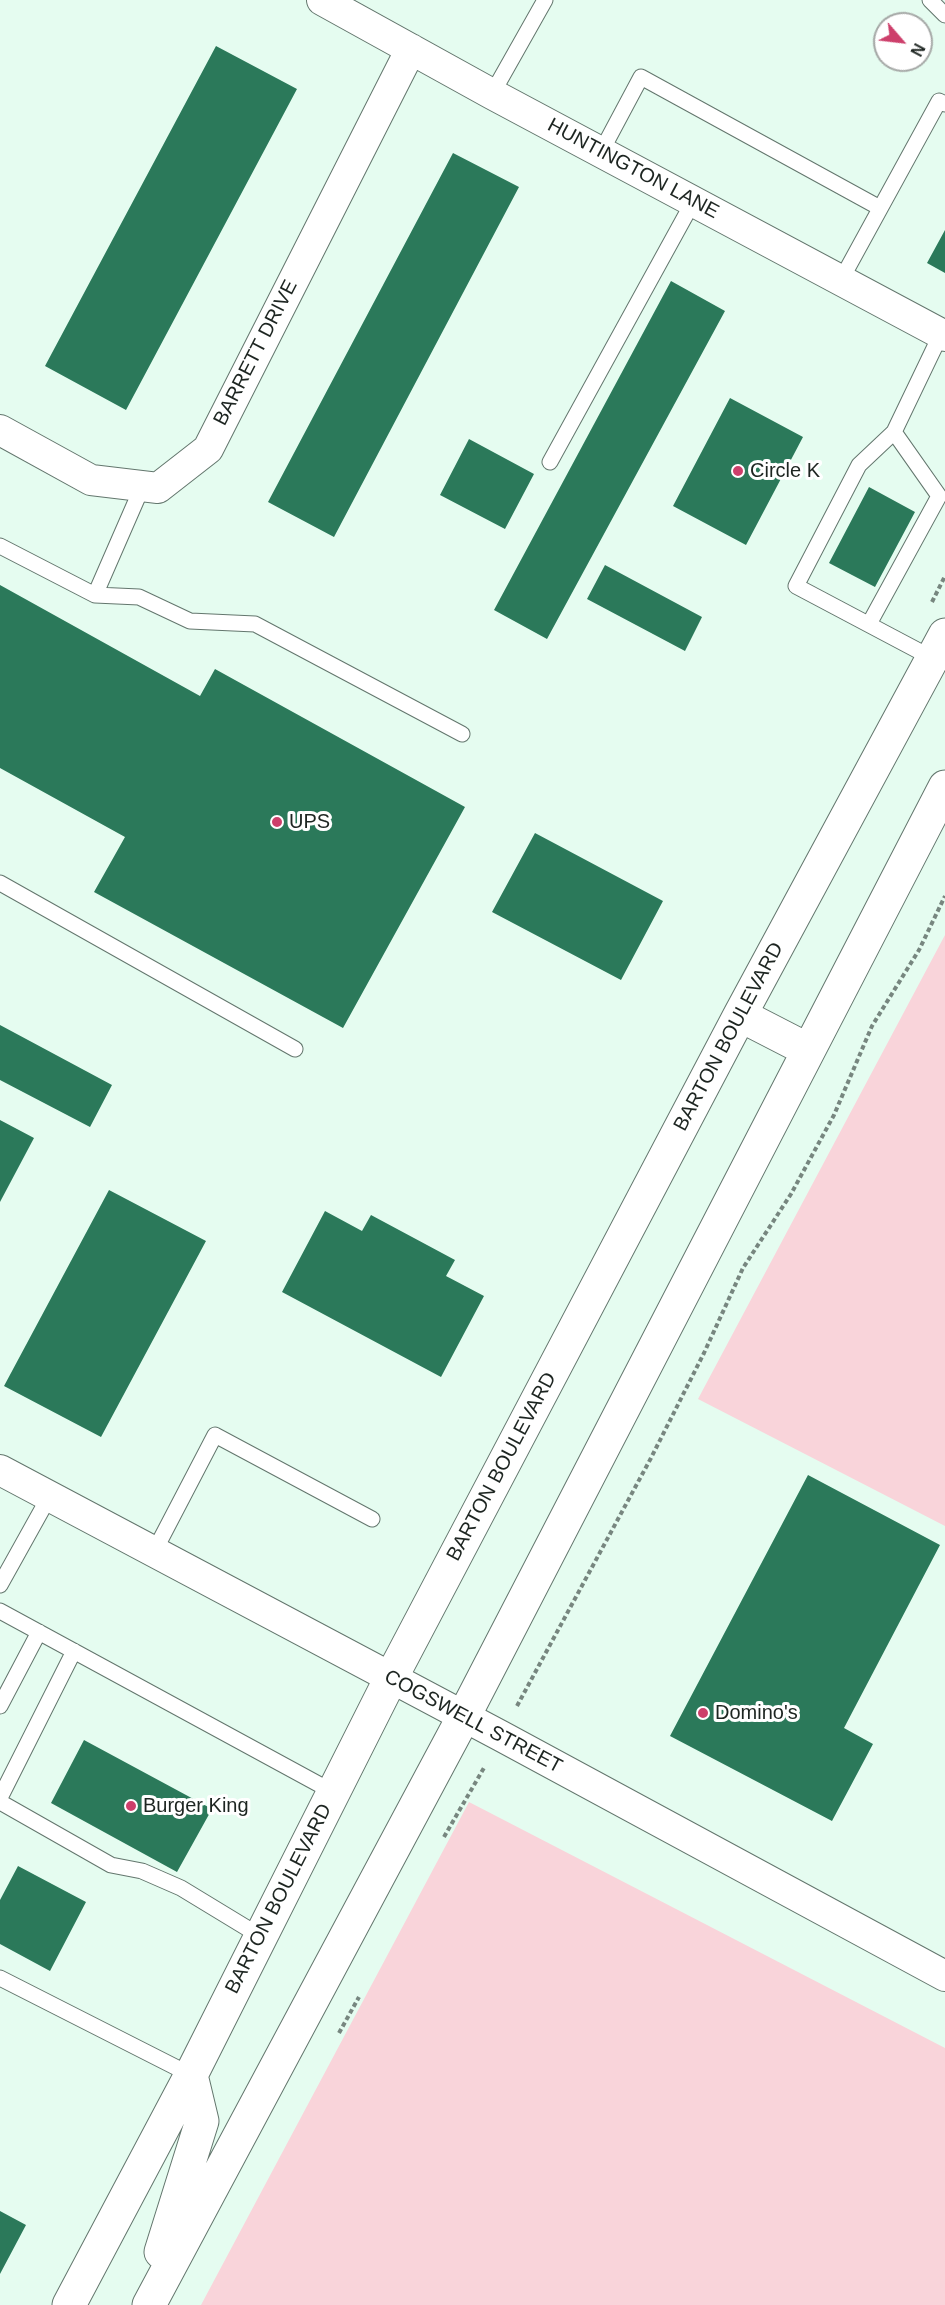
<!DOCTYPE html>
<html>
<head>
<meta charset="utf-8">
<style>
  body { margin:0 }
  #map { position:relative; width:945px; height:2305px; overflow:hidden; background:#e5fcf0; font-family:Arial,sans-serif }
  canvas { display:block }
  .north { position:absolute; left:873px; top:12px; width:60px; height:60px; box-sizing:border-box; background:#fff; border:2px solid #a5a8a6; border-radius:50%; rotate:118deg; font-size:16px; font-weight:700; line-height:24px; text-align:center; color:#1d2521 }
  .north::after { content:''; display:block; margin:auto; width:21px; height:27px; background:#cd3f6b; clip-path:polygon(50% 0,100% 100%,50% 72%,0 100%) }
</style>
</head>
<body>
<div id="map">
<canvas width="945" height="2305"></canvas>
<div class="north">N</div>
</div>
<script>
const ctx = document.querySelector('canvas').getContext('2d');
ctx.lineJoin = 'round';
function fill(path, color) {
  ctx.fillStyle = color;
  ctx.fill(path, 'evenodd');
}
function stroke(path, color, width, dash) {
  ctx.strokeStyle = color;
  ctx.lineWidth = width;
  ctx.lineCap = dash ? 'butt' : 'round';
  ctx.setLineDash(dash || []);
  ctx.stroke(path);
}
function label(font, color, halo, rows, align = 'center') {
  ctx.font = font + ' Arial,sans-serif';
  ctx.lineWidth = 6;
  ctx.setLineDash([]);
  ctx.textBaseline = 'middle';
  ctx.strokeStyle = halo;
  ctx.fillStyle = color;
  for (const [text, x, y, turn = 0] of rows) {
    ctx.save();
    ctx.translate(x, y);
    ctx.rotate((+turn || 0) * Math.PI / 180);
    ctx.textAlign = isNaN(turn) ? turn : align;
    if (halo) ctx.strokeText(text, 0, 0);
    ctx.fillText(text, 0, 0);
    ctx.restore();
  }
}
const green = new Path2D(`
  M 945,935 L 945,1526 L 698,1399 Z
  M 469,1802 L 945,2048 L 945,2305 L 201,2305 Z`);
const building = new Path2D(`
  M 216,46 L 297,89 L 126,410 L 45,366 Z
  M 453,153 L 519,187 L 334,537 L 268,502 Z
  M 945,230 L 945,273 L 927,263 Z
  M 671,281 L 725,311 L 547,639 L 494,610 Z
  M 730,398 L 803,437 L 746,545 L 673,506 Z
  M 469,439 L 534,474 L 505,529 L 440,495 Z
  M 869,487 L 915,512 L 875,587 L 829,563 Z
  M 605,565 L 702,617 L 685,651 L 587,599 Z
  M 0,585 L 200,696 L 215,669 L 465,807 L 343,1028 L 94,892 L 125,837 L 0,768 Z
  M 535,833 L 663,901 L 621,980 L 492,912 Z
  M 0,1025 L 112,1085 L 90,1127 L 0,1080 Z
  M 0,1120 L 34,1138 L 0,1202 Z
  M 109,1190 L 206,1241 L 101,1437 L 4,1386 Z
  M 325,1211 L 362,1231 L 371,1215 L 455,1260 L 446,1276 L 484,1296 L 441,1377 L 282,1292 Z
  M 808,1475 L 940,1545 L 844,1728 L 873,1744 L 832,1821 L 670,1736 Z
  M 84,1740 L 212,1809 L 177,1872 L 51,1803 Z
  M 18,1866 L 86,1902 L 50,1971 L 0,1944 L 0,1900 Z
  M 0,2211 L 26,2225 L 0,2274 Z`);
const path = new Path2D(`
  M 932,602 L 945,576
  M 517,1706 L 651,1458 L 704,1353 L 743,1268 L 791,1194 L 834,1115 L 872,1026 L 919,950 L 945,896
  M 444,1837 L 485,1766
  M 339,2033 L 359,1997`);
const lane = new Path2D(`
  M 930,0 L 945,15
  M 492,94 L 545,0
  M 601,152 L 641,77 L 880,208
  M 841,280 L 939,101 L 945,104
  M 550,462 L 693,202
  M 0,546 L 95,595 L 139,597 L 190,621 L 255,624 L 462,734
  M 95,595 L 143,485
  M 869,624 L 939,496 L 894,432
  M 932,658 L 796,586 L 859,465 L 894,432 L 941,334
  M 0,883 L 295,1049
  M 154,1552 L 215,1435 L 372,1519
  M 0,1585 L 49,1497
  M 0,1611 L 333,1792
  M 0,1706 L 39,1632
  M 0,1798 L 74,1651
  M 0,1802 L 111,1865 L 142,1871 L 181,1888 L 260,1936
  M 0,1978 L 191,2075`);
const street = new Path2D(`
  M 322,0 L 492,94 L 945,336
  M 0,430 L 91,480 L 158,488 L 208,449 L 411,49
  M 0,1470 L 501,1736 L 945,1976`);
const secondary = new Path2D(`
  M 740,1015 L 808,1050
  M 161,2252 L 202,2121 L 191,2075
  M 69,2305 L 191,2075 L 391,1678 L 740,1015 L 945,635
  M 149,2305 L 464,1716 L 945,787`);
const markers = [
  [738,471,6,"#cd3f6b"],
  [277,822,6,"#cd3f6b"],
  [703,1713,6,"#cd3f6b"],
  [131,1806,6,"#cd3f6b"]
];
const streetNames = [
  ["HUNTINGTON LANE",633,169,28],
  ["BARRETT DRIVE",256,353,-63],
  ["BARTON BOULEVARD",729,1037,-62],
  ["BARTON BOULEVARD",502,1467,-62],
  ["COGSWELL STREET",473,1722,28],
  ["BARTON BOULEVARD",279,1899,-63]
];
const poiNames = [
  ["Circle K",750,471],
  ["UPS",289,822],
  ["Domino's",715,1713],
  ["Burger King",143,1806]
];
fill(green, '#f9d4da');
fill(building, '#2b795a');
stroke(lane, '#63766d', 17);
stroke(street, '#63766d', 32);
stroke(secondary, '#63766d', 35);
stroke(path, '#77867f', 4, [4.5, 3]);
stroke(lane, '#fff', 15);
stroke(street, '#fff', 30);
stroke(secondary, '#fff', 33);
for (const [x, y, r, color] of markers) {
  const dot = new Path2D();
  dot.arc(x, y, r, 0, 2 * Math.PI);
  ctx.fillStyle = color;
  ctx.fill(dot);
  stroke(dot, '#fff', 2);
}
label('20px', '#1d2521', '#fff', streetNames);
label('20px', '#1d2521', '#fff', poiNames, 'left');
</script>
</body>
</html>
